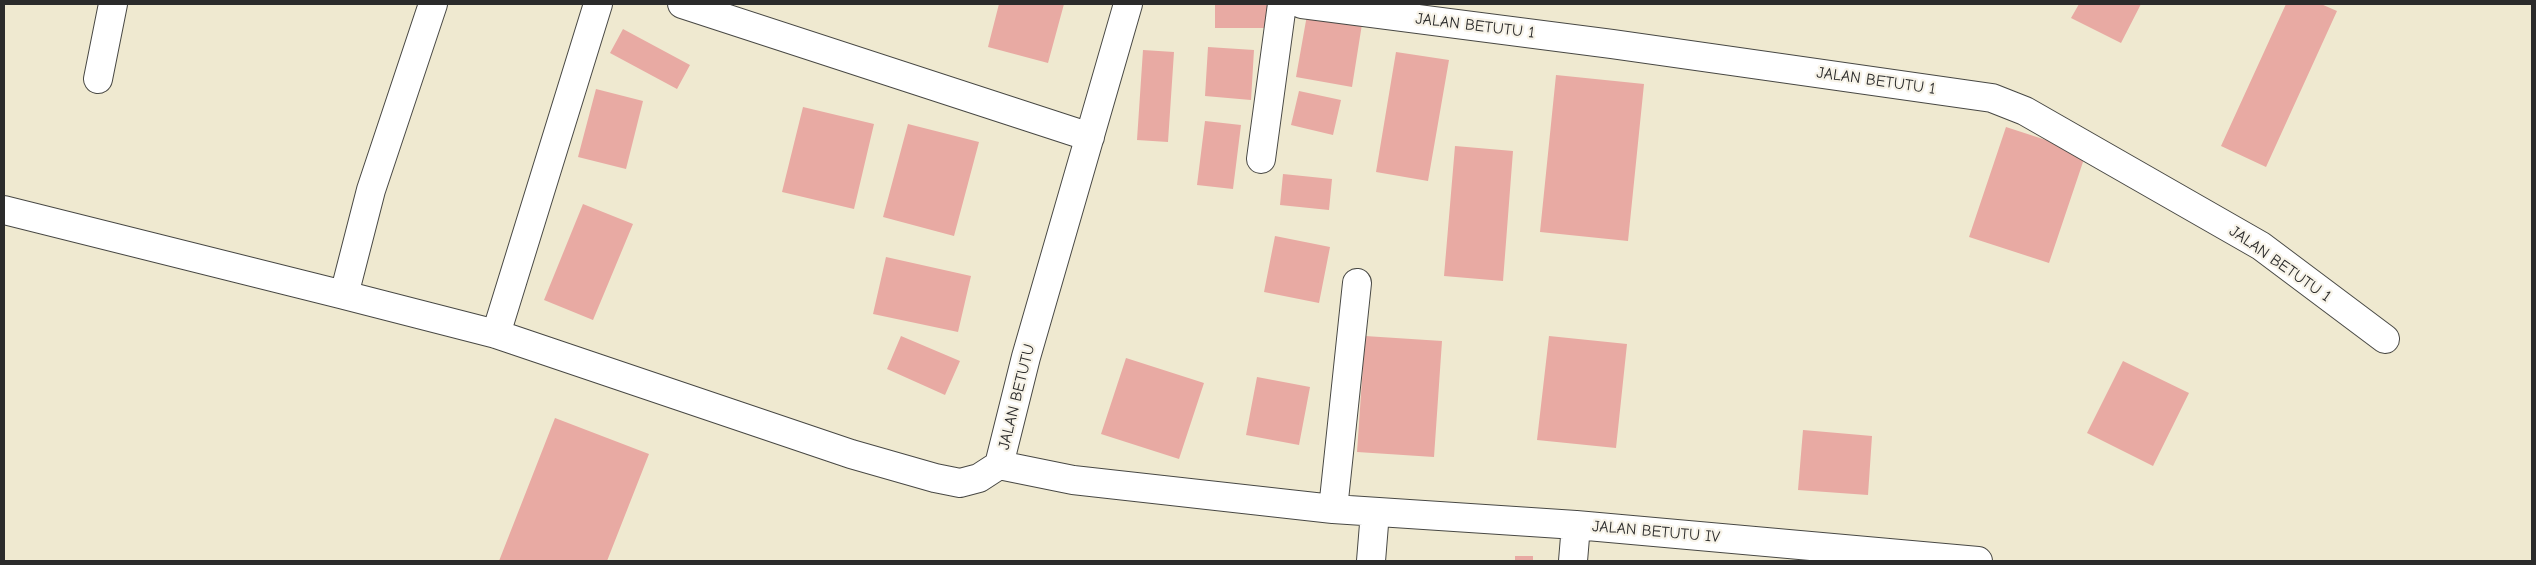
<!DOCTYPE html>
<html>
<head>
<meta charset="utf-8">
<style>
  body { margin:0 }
  #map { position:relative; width:2536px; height:565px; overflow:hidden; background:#efe9d0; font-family:"Comic Neue",sans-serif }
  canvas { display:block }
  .frame { position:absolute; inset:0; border:5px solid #2b2b2b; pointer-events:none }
</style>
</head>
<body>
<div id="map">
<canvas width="2536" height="565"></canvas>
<div class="frame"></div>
</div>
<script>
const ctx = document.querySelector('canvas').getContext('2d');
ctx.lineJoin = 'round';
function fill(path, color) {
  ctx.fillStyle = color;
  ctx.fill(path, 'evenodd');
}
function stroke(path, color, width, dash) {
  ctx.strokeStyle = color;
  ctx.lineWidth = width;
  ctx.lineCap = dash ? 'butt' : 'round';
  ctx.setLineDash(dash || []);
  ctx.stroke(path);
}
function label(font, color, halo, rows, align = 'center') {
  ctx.font = font + ' "Comic Neue",sans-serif';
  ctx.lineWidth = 4.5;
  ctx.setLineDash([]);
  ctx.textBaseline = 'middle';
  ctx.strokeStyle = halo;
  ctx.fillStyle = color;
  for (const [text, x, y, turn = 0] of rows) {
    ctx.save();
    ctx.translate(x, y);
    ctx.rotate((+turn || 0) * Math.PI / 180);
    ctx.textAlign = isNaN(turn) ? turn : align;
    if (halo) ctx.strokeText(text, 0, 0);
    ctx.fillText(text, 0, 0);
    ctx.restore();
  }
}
const building = new Path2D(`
  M 999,4 L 1064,4 L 1048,63 L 988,47 Z
  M 1215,4 L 1267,4 L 1267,28 L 1215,28 Z
  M 2079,4 L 2141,4 L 2121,43 L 2071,18 Z
  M 2286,4 L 2321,4 L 2337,11 L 2266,167 L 2221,146 Z
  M 1307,15 L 1362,24 L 1352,87 L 1296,77 Z
  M 623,29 L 690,65 L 677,89 L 610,53 Z
  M 1208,47 L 1254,50 L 1251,100 L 1205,96 Z
  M 1143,50 L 1174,52 L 1168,142 L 1137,140 Z
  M 1396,52 L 1449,60 L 1428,181 L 1376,172 Z
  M 1556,75 L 1644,84 L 1628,241 L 1540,232 Z
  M 596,89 L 643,101 L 626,169 L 578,157 Z
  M 1299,91 L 1341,100 L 1333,135 L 1291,125 Z
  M 803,107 L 874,124 L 854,209 L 782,192 Z
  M 1205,121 L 1241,125 L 1233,189 L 1197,185 Z
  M 908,124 L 979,142 L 954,236 L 883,217 Z
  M 2006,127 L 2086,153 L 2049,263 L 1969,237 Z
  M 1455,146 L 1513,151 L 1503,281 L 1444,276 Z
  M 1283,174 L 1332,179 L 1329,210 L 1280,205 Z
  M 583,204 L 633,224 L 593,320 L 544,300 Z
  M 1275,236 L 1330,247 L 1319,303 L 1264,292 Z
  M 886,257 L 971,276 L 958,332 L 873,314 Z
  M 901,336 L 960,361 L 945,395 L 887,369 Z
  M 1365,336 L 1442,341 L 1434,457 L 1357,452 Z
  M 1549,336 L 1627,344 L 1616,448 L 1537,440 Z
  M 1126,358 L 1204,383 L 1179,459 L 1101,434 Z
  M 2123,361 L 2189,393 L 2153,466 L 2087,433 Z
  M 1257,377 L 1310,387 L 1299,445 L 1246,435 Z
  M 555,418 L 649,454 L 607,561 L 499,561 Z
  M 1803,430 L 1872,436 L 1868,495 L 1798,490 Z
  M 1515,556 L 1533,556 L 1533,561 L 1515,561 Z`);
const street = new Path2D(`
  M 433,4 L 371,190 L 344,295 L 496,334 L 851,454 L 935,478 L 960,483 L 979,478 L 999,465
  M 682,4 L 1090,137
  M 1128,4 L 1026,357 L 999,465 L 1073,480 L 1333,509 L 1576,525 L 1978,561
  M 1302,4 L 1612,44 L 1992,98 L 2025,111 L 2261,246 L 2385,339
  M 98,79 L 113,4
  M 1261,159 L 1282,4
  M 4,210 L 344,295
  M 496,334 L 598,4
  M 1333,509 L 1357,283
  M 1371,561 L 1375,512
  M 1573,561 L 1576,525`);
const streetNames = [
  ["JALAN BETUTU 1",1475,26,7],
  ["JALAN BETUTU 1",1876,81,8],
  ["JALAN BETUTU 1",2280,264,35],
  ["JALAN BETUTU",1017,397,-76],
  ["JALAN BETUTU IV",1656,532,5]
];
fill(building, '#e8aaa3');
stroke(street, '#484844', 30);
stroke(street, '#fff', 28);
label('16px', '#2b2b2b', '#f7f3e8', streetNames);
</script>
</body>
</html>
